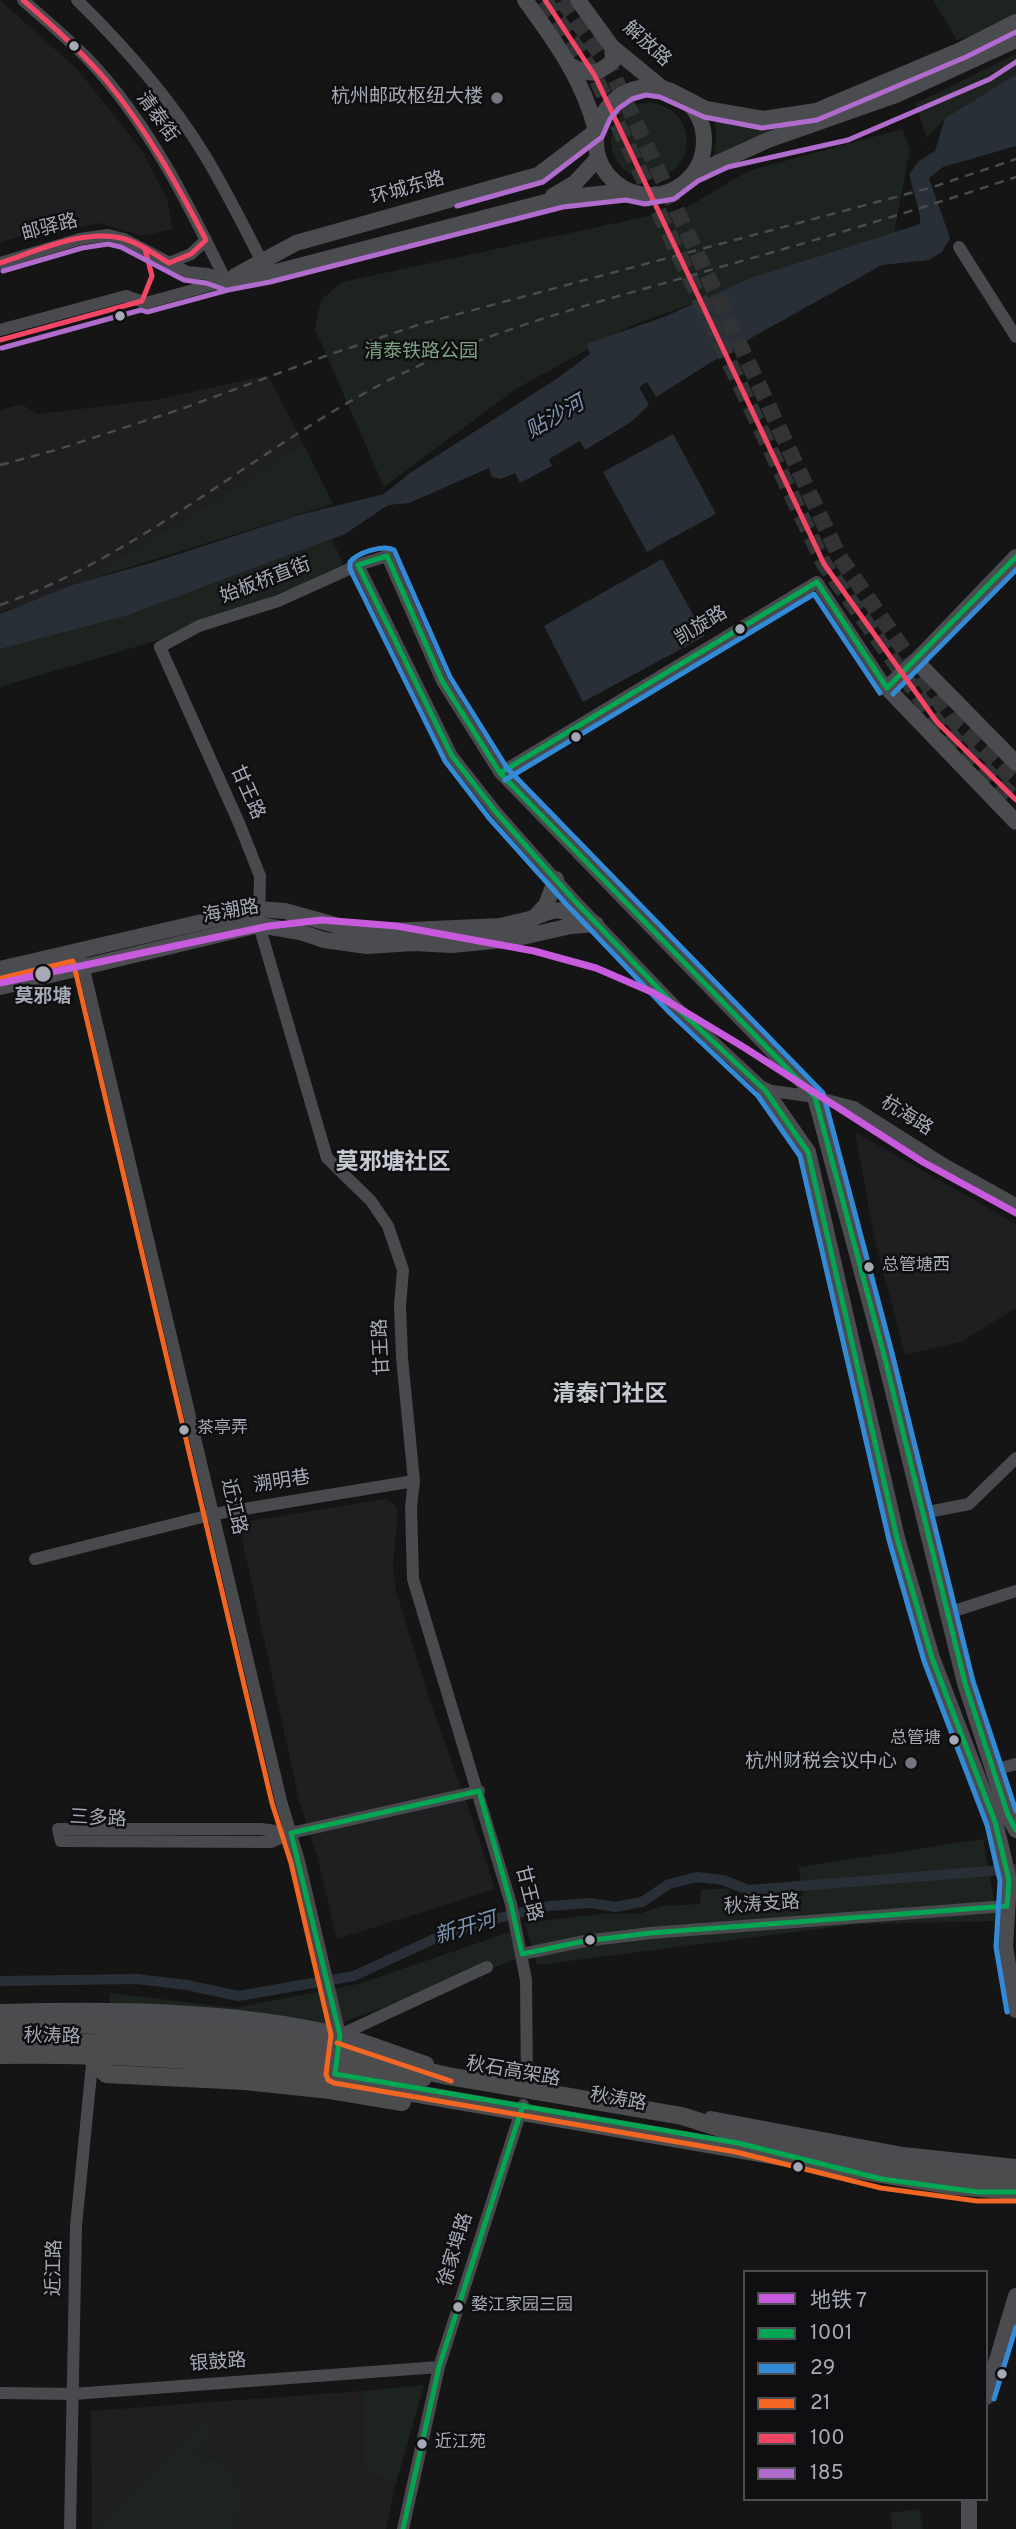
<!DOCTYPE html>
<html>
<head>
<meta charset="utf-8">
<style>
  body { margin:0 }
  #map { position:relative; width:1016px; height:2529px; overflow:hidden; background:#151515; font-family:Overpass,"Noto Sans SC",sans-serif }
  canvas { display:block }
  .legend { position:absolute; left:743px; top:2270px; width:245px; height:231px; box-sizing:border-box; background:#0f0f11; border:2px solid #4b4d53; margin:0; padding:9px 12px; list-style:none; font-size:21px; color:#a6aab6 }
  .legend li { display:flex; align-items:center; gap:14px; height:35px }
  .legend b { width:35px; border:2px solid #4b4d53 }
</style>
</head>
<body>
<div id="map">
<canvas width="1016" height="2529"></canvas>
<ul class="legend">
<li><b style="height:9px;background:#c85add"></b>地铁 7</li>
<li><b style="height:9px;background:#00a651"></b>1001</li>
<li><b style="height:9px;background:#338bd7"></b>29</li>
<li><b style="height:9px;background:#f26522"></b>21</li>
<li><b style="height:9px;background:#f34667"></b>100</li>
<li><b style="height:9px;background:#b06ccc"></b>185</li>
</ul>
</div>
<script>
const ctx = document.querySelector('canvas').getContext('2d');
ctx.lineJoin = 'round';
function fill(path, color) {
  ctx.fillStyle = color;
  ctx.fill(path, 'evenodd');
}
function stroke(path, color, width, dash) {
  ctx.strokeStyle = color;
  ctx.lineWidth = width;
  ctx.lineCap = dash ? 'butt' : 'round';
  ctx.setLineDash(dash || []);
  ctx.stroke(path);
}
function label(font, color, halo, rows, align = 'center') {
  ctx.font = font + ' Overpass,"Noto Sans SC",sans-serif';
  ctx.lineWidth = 5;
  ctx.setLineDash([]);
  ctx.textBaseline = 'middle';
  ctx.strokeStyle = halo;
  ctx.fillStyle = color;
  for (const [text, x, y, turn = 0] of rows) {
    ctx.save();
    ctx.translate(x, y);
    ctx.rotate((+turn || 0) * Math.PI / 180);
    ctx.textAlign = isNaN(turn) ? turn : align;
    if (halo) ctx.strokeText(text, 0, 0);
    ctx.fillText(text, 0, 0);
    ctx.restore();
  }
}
const built = new Path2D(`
  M 0,0 L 78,70 L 143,152 L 167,199 L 173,229 L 142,236 L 99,223 L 34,239 L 21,236 L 0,242 Z
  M 268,375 L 303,443 L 212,502 L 75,584 L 37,601 L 0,612 L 0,410 L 21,404 L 37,414 L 156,400 Z
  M 855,1132 L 1016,1224 L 1016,1308 L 961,1342 L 905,1355 L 875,1241 Z
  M 385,1499 L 393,1503 L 398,1509 L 393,1567 L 396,1591 L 430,1701 L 474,1824 L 495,1889 L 337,1939 L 317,1856 L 299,1800 L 241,1534 L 241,1527 L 249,1521 Z
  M 362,2391 L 363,2470 L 396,2483 L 386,2529 L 92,2529 L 91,2411 Z`);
const green = new Path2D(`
  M 933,0 L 1016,0 L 1016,14 L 984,33 L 957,40 Z
  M 1016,54 L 1016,77 L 945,118 L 927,138 L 915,104 Z
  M611 141a38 38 0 1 1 76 0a38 38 0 1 1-76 0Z
  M 713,118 L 741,126 L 787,128 L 743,142 L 713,157 C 717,142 718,132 713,118 Z
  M 902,129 L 910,150 L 894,233 L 632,325 L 516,389 L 384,487 L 315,329 L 321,300 L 342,282 L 686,208 L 748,171 Z
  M 303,443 L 333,504 L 75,584 L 212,502 Z
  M 332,539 L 343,564 L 297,586 L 176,635 L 0,687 L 0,649 L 126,616 Z
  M 983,1839 L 998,1921 L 858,1924 L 537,1965 L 525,1923 L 600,1914 L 639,1914 L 662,1906 L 700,1904 L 701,1890 L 728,1888 L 732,1906 L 803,1896 L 799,1867 Z
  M 510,1932 L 517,1959 L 343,2022 L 279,2041 L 109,2035 L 110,1993 L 235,2008 L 358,1984 Z
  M 424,2385 L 396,2483 L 363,2470 L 362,2391 Z
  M 206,2423 L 217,2432 L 194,2456 C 201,2457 210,2458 217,2461 C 242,2472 250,2510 230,2529 L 99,2529 Z
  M 919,2509 L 923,2529 L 892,2529 L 890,2513 Z`);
const water = new Path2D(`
  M 1016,75 L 1016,146 L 943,167 L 929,178 L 950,238 L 942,252 L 929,260 L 882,265 L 742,343 L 656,397 L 647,382 L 639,387 L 649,405 L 631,422 L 585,450 L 580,441 L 549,459 L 552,466 L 520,483 L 515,473 L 501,479 L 492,477 L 489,468 L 409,503 L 388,505 L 345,534 L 126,616 L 0,649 L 0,614 L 75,584 L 154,562 L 299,515 L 384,494 L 410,473 L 555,380 L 590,354 L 587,344 L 666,316 L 751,278 L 920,224 L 920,216 L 909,174 L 919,161 L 935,151 L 945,118 Z
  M 673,434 L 716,514 L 647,552 L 603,472 Z
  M 662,559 L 705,636 L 583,702 L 544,626 Z`);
const canal = new Path2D(`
  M 0,1981 L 137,1979 L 187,1985 L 238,1996 L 354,1976 L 436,1938 L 490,1920 L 549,1906 L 590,1903 L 615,1907 L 642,1902 L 669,1884 L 697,1877 L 723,1880 L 748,1890 L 1016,1869`);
const majorTunnel = new Path2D(`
  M 545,0 L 595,76 L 824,564 L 937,722 L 1016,800
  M 562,0 L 611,70 L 839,556 L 950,717 L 1016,782`);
const minor = new Path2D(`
  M 23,0 C 44,19 67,38 87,58 C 148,122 188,203 226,281
  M 77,0 C 124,46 169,97 204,154 C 226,190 246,230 265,268
  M 959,247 L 1016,337
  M 0,263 L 80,239 L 108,235 L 124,239 L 187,272 L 208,274 L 226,281
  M 169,263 L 191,254 L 206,240
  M 0,330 L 126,296 L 146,303 L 226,281
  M 358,565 L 452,756 L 496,812 L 573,899 L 676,1007 L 765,1090 L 815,1097 L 854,1107 L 944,1164 L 1016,1204
  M 500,773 L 817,582 L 887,688
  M 82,961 L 281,1801 L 299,1861 L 340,2035 L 339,2042
  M 923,1513 L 969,1504 L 1016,1458
  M 35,1559 L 214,1514 L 414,1481
  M 948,1613 L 1016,1591
  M 993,1770 L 1016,1764
  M 291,1833 L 261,1829 L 58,1829 L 61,1841 L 271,1842 L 291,1833 L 479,1791
  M 522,1954 L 585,1941 L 650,1933 L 1007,1906
  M 340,2035 L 487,1967
  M 527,2086 L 526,1980 L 511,1904 L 413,1579 L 411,1507 L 414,1481 L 402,1358 L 400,1306 L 403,1270 L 388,1226 L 371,1201 L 327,1158 L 259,925 L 260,876 L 239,823 L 160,647 L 199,626 L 278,601 L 358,565 L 387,556 L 442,681 L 500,773 L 815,1097
  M 0,2393 L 73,2394 L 439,2367
  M 70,2529 L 76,2226 L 93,2054
  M 403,2529 L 439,2367 L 523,2105`);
const major = new Path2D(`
  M 525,0 C 555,41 584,81 596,131
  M 578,0 L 612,47 L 662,88
  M 571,66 C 591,76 597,75 613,61 L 612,47
  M596 141a54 54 0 1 1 108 0a54 54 0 1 1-108 0Z
  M 679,95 L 706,109 L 763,119 L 816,111 L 963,49 L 1016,22
  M 693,174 L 768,140 L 896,95 L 1016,40
  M 553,196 L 575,183 L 598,158
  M 235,276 L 296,243 L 538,175 L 596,131
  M 226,281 L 268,274 L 561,198 L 627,191
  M 1016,557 L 916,661 L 887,688 L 1016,822
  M 916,661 L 1016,763
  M 535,917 C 549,912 561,905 572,917 L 571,926
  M 0,969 L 258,909 L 285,911 L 353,930 L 389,931 L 500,926 L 534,918 L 546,905 L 556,879
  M 0,987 L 259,925 L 300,932 L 324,940 L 367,946 L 413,943 L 452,945 L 513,939 L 571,926 L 596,924
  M 765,1090 L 808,1152 L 897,1538 L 932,1658 L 995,1822 L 1009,1880 L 1005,1947 L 1016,2010
  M 815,1097 L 884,1355 L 965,1683 L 1008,1815 L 1016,1830
  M 0,2012 C 111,2009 232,2009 340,2035 C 369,2043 398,2055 426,2064
  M 0,2031 L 72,2032
  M 711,2119 L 903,2155 L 1016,2167
  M 986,2397 L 1016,2296
  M 969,2499 L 969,2529`);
const highway = new Path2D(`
  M 0,2022 L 25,2022
  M 93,2060 L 106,2074 L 245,2081
  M 360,2067 L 423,2078
  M 729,2133 L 893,2164 L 1016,2178`);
const rail = new Path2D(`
  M 0,465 L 56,450 L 184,408 L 331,354 L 421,324 L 933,187 L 1016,159
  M 0,605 C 143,555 260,445 395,377 C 497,326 608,300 717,268 C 817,240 917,210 1016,177`);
const highwayBridge = new Path2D(`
  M 25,2022 L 204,2030 L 292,2041 L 448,2076 L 682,2116 L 742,2135
  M 0,2041 L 203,2046 L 360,2067
  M 0,2055 C 91,2054 182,2057 273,2069 L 892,2176 L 954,2186 L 1016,2191
  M 245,2081 L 330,2090 L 402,2102`);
const bus1 = new Path2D(`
  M 887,688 L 1016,557
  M 500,773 L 817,582 L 887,688
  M 1016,1830 L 1008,1815 L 965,1683 L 884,1355 L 815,1097 L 500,773 L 442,681 L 387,556 L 358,565 L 452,756 L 496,812 L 573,899 L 676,1007 L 765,1090 L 808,1152 L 897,1538 L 932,1658 L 995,1822 L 1009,1880 L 1007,1906 L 650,1933 L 585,1941 L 522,1954 L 511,1904 L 479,1791 L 291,1833 L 340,2035 L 335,2074 L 738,2143 L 882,2179 L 978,2192 L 1016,2192
  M 403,2529 L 439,2367 L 523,2105`);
const bus2 = new Path2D(`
  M 893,694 L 1016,570
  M 505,780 L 814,594 L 880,693
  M 1007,2012 L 996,1947 L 1000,1881 L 987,1825 L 924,1661 L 889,1540 L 800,1156 L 758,1096 L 670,1013 L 567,905 L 489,818 L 445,761 L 350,569 L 350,562 C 357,553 383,544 394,550 L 450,677 L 507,768 L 823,1093 L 892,1353 L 973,1681 L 1016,1811
  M 994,2399 L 1016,2327`);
const bus3 = new Path2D(`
  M 2,978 L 73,961 L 272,1803 L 291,1863 L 331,2035 L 326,2074 L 328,2080 L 334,2083 L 736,2152 L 881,2188 L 977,2201 L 1016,2201
  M 337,2043 L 451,2081`);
const bus4 = new Path2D(`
  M 545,0 L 595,76 L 824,564 L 937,722 L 1016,800
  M 0,263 C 37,251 82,229 121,238 C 138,242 154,254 169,263 L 191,254 L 206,240 C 177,184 146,128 105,79 C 80,50 52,25 23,0
  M 0,340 L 142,301 L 152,276 L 145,249`);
const bus5 = new Path2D(`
  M 457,206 L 543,182 L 602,137 L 610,119 L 619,108 L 632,99 L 646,95 L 660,97 L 704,117 L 762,128 L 817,120 L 966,57 L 1016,32
  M 3,271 L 82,248 L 108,244 L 121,247 L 184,280 L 206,283 L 223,289
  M 2,348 L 141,310 L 147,312 L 228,290 L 270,282 L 563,207 L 626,200 L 645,204 L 674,199 L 698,181 L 728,167 L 848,140 L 990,79 L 1016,62`);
const metro1 = new Path2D(`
  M 0,983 L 269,926 L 322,920 L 397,926 L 534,951 L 596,968 L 654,993 L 745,1048 L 923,1162 L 1016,1213`);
const markers = [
  [74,46,6,"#a6aab6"],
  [497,98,7,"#73767e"],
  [120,316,6,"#a6aab6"],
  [740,629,6,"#a6aab6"],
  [576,737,6,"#a6aab6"],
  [43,974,9,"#a6aab6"],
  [869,1267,6,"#a6aab6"],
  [184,1430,6,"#a6aab6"],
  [954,1740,6,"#a6aab6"],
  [911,1763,7,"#73767e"],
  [590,1940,6,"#a6aab6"],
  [798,2167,6,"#a6aab6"],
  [458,2307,6,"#a6aab6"],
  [1002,2374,6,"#a6aab6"],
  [422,2444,6,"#a6aab6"]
];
const busNames = [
  ["总管塘西",882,1267],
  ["茶亭弄",197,1430],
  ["总管塘",941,1740,"right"],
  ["婺江家园三园",471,2307],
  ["近江苑",435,2444]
];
const streetNames = [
  ["解放路",646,45,42],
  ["清泰街",156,118,54],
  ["环城东路",408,190,-16],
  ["邮驿路",50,229,-15],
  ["始板桥直街",266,582,-21],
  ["凯旋路",702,627,-31],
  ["甘王路",246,793,66],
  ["海潮路",231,913,-10],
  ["杭海路",906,1117,32],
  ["甘王路",383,1347,-93],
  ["溯明巷",282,1483,-9],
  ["近江路",232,1507,77],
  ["三多路",98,1820,3],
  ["甘王路",527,1894,76],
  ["秋涛支路",762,1906,-4],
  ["秋涛路",52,2038,1],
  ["秋石高架路",513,2073,10],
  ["秋涛路",618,2101,10],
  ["徐家埠路",457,2250,-73],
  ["近江路",56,2268,-89],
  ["银鼓路",218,2364,-4]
];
const poiNames = [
  ["杭州邮政枢纽大楼",483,98],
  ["杭州财税会议中心",897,1763]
];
const parkNames = [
  ["清泰铁路公园",421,353]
];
const stopNames = [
  ["莫邪塘",43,998]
];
const waterNames = [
  ["贴沙河",556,419,-30],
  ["新开河",466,1930,-17]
];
const quarterNames = [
  ["莫邪塘社区",393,1164],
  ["清泰门社区",610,1396]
];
fill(built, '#1f1f21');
fill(green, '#1d241f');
fill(water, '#292f37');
stroke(canal, '#292f37', 10);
stroke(majorTunnel, '#323335', 16, [16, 8]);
stroke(minor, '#494a4e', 12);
stroke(major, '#4b4c50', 16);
stroke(highway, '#4c4c4f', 18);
stroke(rail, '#494b4d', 2.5, [9, 7]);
stroke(highwayBridge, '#4c4c4f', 18);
stroke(bus1, '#00a651', 5);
stroke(bus2, '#338bd7', 5);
stroke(bus3, '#f26522', 5);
stroke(bus4, '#f34667', 5);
stroke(bus5, '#b06ccc', 5);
stroke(metro1, '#c85add', 7);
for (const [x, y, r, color] of markers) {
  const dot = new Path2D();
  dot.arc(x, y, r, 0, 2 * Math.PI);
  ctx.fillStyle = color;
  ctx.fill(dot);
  stroke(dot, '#0f0f11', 2.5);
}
label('17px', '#a6aab6', '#0f0f11', busNames, 'left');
label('19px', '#a6aab6', '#0f0f11', streetNames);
label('19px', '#a6aab6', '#0f0f11', poiNames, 'right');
label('19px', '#7da182', '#0f0f11', parkNames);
label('bold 19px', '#a6aab6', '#0f0f11', stopNames);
label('italic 21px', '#7d95b1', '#0f0f11', waterNames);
label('bold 23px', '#c7c9d2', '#0f0f11', quarterNames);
</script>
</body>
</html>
